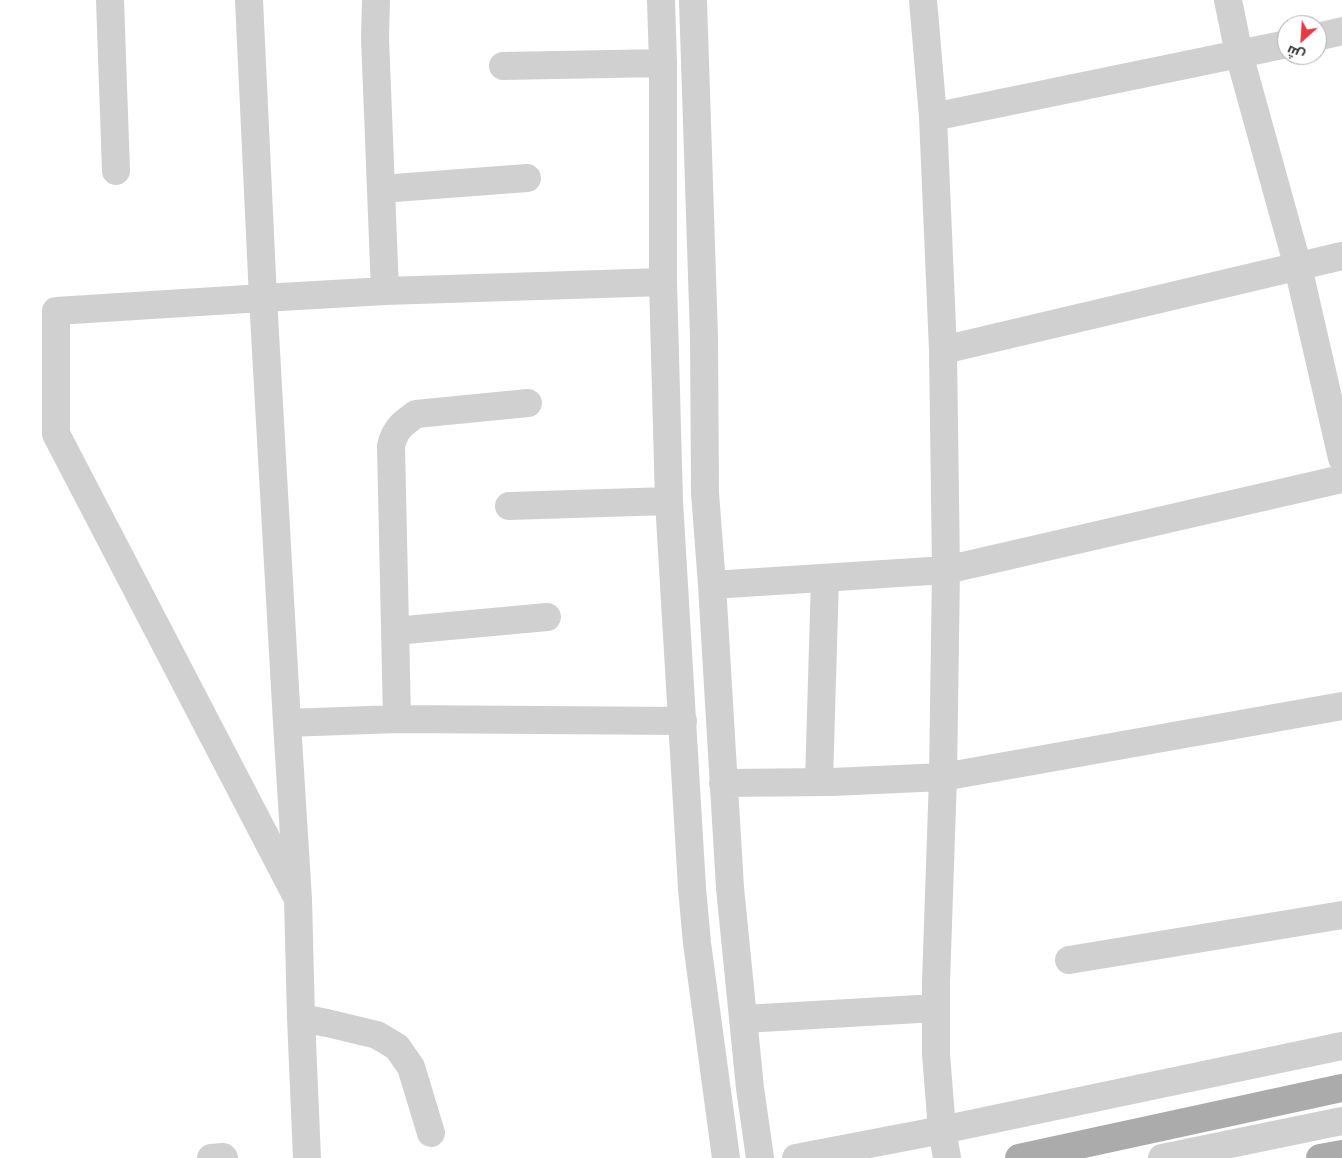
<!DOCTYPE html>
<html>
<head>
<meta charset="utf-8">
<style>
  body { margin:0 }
  #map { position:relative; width:1342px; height:1158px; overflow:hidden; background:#fff; font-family:"Source Sans 3",Cairo,sans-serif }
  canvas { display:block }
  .north { position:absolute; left:1277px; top:15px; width:50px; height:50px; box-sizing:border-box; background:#fff; border:1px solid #adadad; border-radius:50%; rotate:206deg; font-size:14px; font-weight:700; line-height:20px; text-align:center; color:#333 }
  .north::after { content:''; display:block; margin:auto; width:18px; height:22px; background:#e63946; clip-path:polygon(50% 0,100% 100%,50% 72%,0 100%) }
</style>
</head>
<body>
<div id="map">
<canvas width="1342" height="1158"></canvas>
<div class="north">ش</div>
</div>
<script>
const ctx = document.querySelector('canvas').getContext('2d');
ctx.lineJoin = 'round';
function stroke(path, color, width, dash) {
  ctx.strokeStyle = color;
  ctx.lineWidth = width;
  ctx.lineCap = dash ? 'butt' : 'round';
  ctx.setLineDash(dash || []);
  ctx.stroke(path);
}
const minor = new Path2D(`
  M 110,0 L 116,171
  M 249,0 L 263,298 L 287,723 L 298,899 L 301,1018 L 307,1158
  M 376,0 L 375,38 L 385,291
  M 661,0 L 663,63 L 663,282 L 669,501 L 692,888 L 697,943 L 726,1158
  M 693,0 L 704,337 L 705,493 L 712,585 L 730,888 L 750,1088 L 760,1158
  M 923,0 L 933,117 L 943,350 L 946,570 L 943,777 L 936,983 L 936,1054 L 942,1130 L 947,1158
  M 1228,0 L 1239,54 L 1298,267 L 1342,458
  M 1317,37 L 1342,31
  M 503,66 L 663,63
  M 933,117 L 1239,54 L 1287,44
  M 381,189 L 527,178
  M 943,350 L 1342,256
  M 509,506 L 669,501
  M 712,585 L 946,570 L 1342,479
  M 395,631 L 547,617
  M 397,719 L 391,446 C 395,429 402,424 416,414 L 528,403
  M 287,723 L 397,719 L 683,721
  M 819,782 L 825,578
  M 723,783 L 832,782 L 943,777 L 1342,706
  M 298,899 L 56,434 L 56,311 L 263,298 L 385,291 L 663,282
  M 1069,960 L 1342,915
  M 301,1018 L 327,1023 L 377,1035 L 397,1047 L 411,1067 L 431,1133
  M 744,1019 L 936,1008
  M 211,1158 L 223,1157 L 224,1158
  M 796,1158 L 942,1130 L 1342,1046
  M 1162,1158 L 1342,1121`);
const major = new Path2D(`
  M 1019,1158 L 1342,1088
  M 1320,1158 L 1342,1154`);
stroke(minor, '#d0d0d0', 28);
stroke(major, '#ababab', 28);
</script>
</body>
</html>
